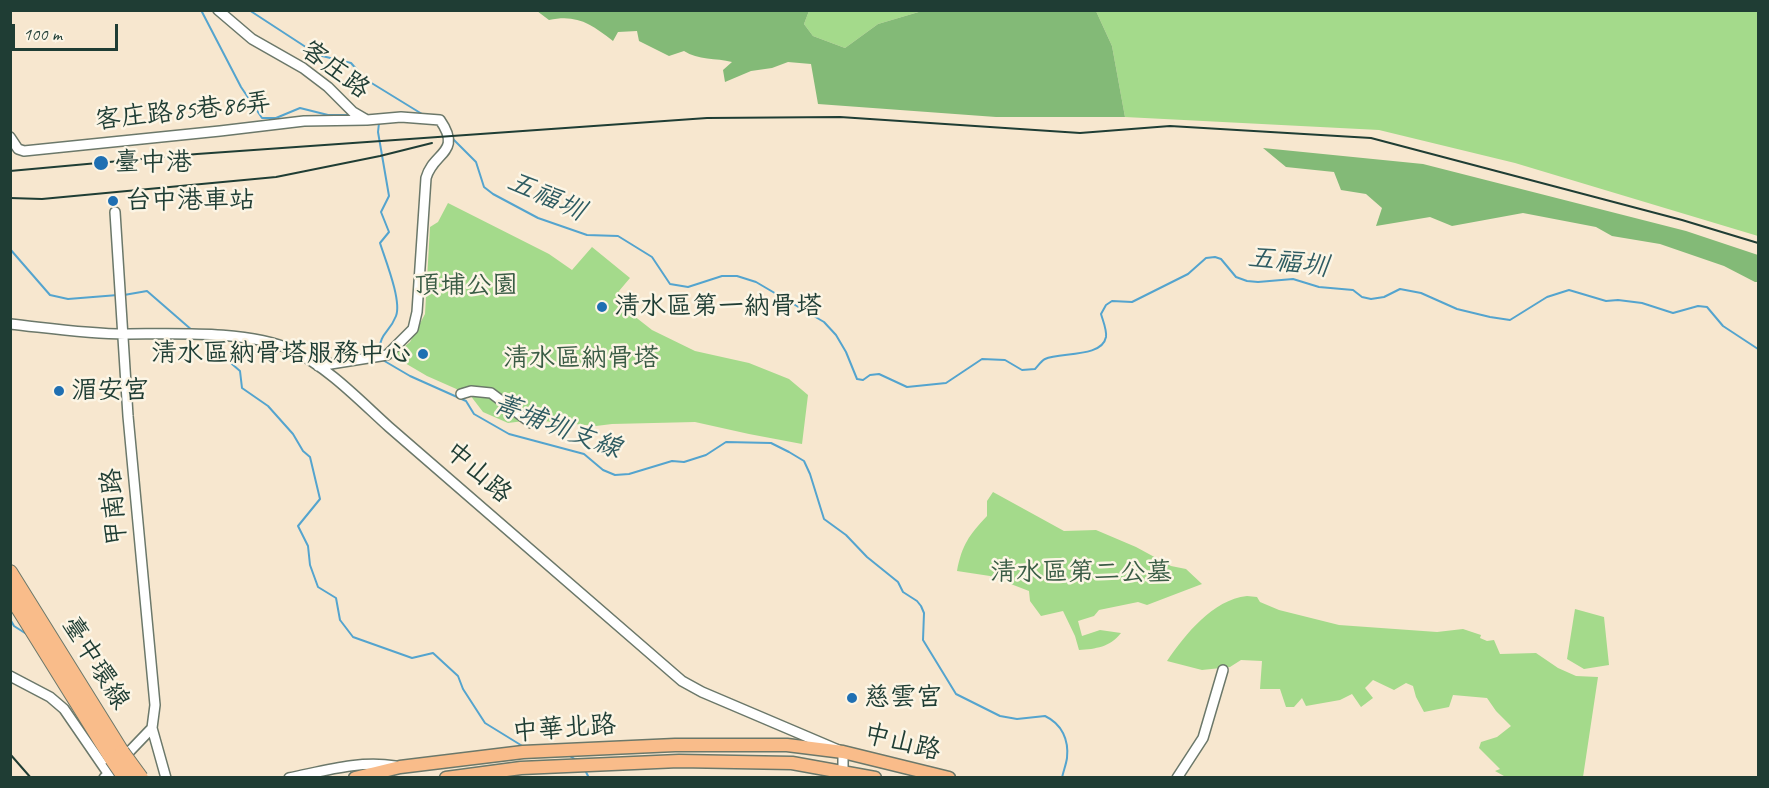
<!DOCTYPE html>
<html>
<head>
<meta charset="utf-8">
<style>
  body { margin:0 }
  #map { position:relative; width:1769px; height:788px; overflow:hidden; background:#f7e7cf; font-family:Caveat,sans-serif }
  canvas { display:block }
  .frame { position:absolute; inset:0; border:12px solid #1f3d34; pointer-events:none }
  .scale { position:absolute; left:12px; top:24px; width:106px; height:27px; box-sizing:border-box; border:3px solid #1f3d34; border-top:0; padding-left:8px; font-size:18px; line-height:21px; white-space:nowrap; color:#1f3d34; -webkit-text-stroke:4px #fcf5e5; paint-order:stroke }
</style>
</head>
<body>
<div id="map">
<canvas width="1769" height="788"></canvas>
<div class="frame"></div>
<div class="scale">100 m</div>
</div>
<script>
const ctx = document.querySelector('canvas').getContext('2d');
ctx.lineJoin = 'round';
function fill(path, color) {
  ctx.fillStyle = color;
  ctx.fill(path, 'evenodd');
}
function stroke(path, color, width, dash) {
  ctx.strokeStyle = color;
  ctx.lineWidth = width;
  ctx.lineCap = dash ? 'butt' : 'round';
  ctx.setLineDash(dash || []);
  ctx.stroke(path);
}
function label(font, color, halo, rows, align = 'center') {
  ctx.font = font + ' Caveat,"LXGW WenKai TC",sans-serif';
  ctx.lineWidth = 5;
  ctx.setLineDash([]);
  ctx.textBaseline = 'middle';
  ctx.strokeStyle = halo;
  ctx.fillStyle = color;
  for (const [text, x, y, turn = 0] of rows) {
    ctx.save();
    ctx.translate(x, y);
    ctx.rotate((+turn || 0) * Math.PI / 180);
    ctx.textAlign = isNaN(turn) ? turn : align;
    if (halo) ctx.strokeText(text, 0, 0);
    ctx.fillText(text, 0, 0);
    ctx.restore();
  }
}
const green = new Path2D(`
  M 809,11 L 922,11 L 878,24 L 845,48 L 813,36 L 804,24 Z
  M 1096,11 L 1758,11 L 1758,236 L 1515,163 L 1379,130 L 1125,117 L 1112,46 Z
  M 448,203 L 549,254 L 572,270 L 592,247 L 630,278 L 619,291 L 624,308 L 652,330 L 695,351 L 749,363 L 789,379 L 808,395 L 802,444 L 749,434 L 695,422 L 612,424 L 596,426 L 532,420 L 508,423 L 483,412 L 470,395 L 427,376 L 393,356 L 410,342 L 425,314 L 430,227 L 438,222 Z
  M 993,492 L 1064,531 L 1096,530 L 1136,547 L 1171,566 L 1186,569 L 1202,584 L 1147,605 L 1138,602 L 1099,610 L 1094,616 L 1078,621 L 1082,636 L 1100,630 L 1121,633 C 1110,647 1096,649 1079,650 L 1075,636 L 1063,611 L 1041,616 L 1030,601 L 1029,591 L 990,576 L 957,571 C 962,545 969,535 987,516 L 987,501 Z
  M 1247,596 L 1257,597 L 1260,602 L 1279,610 L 1339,625 L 1437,632 L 1463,629 L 1481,635 L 1480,638 L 1487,641 L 1494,640 L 1500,654 L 1536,653 L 1558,668 L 1576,676 L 1598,677 L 1583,777 L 1510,777 L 1504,776 L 1495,771 L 1500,769 L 1479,748 L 1481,742 L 1497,737 L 1511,726 L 1496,711 L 1487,698 L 1453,695 L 1449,707 L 1424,712 L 1416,697 L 1413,686 L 1406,683 L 1394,690 L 1373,680 L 1365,688 L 1373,698 L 1361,707 L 1352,694 L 1340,700 L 1306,706 L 1302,698 L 1294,707 L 1286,707 L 1280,689 L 1260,689 L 1262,661 L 1241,660 L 1230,667 L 1202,670 L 1167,661 C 1186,634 1212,600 1247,596 Z
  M 1575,609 L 1604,617 L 1609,665 L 1584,669 L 1567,659 Z`);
const forest = new Path2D(`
  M 537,11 L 809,11 L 804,24 L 813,36 L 845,48 L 878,24 L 922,11 L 1096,11 L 1112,46 L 1125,117 L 996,117 L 818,104 L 811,64 L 788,62 L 772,68 L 751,71 L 725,82 L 723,70 L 732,62 C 716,58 698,60 684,51 L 669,56 L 639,41 L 637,31 L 618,32 L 613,41 C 591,24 577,14 549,20 Z
  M 1263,148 L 1423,164 L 1686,231 L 1758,255 L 1758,282 L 1755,282 L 1724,266 L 1660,244 L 1612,236 L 1596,227 L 1523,213 L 1452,226 L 1430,217 L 1376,226 L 1382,208 L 1366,194 L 1341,190 L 1334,172 L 1286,167 Z`);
const stream = new Path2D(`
  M 201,10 L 241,87 L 262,118 L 276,118 L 300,108 L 328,115 L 351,115
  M 249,10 L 318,55 L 351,63 L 365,79 L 422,114
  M 379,123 L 378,132 L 389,196 L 381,212 L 389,232 L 380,243 C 385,259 402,301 396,316 C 389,334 380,331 379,354
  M 452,138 L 476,162 L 484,187 L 493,194 L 538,218 L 587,235 L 618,236 L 652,257 L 670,284 L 688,287 L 722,276 L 737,276 L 756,282 L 824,322 L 836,335 L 846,352 L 857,379 L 863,380 L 870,375 L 879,374 L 907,387 L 946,383 L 982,359 L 1005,360 L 1022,370 L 1035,369 C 1038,366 1041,361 1045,359 C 1060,352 1102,358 1106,337 C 1107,330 1103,321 1101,314 L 1106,305 L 1112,301 L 1132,302 L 1188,274 L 1206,258 L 1215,257 L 1221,259 L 1236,277 L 1247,281 L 1258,282 L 1293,279 L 1319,287 L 1353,290 L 1362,297 L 1371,299 L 1384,297 L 1400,289 L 1421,293 L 1457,309 L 1490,317 L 1510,320 L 1547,297 L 1569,290 L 1606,301 L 1618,300 L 1642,303 L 1673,313 L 1698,306 L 1707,307 L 1723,326 L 1758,349
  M 10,249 L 50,295 L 68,299 L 118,295
  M 124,295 L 147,291 L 193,331
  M 202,338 L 240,371 L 242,388 L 268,406 L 293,434 L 303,451 L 310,457 L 320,499 L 298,526 L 308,546 L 310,565 L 318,587 L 336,598 L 340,620 L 353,637 L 412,658 L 433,653 L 458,676 L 463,689 L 485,723 L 524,747
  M 381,359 L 410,376 L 466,401 L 474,414 L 509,434 L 584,454 L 603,470 L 615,475 L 629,474 L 672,461 L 684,462 L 706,455 L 726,442 L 771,443 L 789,452 L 804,461 L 810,474 L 824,519 L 846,535 L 867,557 L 898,582 L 903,592 L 917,601 L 921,606 L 924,613 L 923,640 L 956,694 L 1000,716 L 1017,719 L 1045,716 C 1062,724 1069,740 1067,758 C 1066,765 1063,772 1062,778
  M 10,619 L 14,626 L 28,635
  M 568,755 L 578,761
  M 585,770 L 589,778`);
const minor = new Path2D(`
  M 218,10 L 252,39 L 303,68 L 328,87 L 353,112 L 365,119
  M 10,137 L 18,149 L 24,151 L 220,131 L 304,121 L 367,120 L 401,117 L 440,120 C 463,153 433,152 426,178 L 417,312 L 413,329 L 387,355 L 318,366
  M 10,324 C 48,328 87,334 125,334 C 173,334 249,330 292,350 C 329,368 359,400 389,427 L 682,681 L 702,692 L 843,752 L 843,771
  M 461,394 L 471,391 L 491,393 L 531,423
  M 10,676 L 50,697 L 64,709 L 110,776
  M 152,728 L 166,778
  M 104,778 L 152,728 L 155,705 L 128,416 L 115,212
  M 289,778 C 324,771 359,760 395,766
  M 1177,778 L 1203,738 L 1223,670`);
const major = new Path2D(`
  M 355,778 L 400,767 L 523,752 L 675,745 L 787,745 L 843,752 L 949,778
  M 446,778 L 521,768 L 679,761 L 792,763 L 875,778`);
const highway = new Path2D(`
  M 10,572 L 122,752
  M 10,595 L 112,759`);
const rail = new Path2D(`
  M 10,171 L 197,154 L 707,118 L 840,117 L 1080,133 L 1170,126 L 1371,138 L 1682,220 L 1758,243
  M 10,198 L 42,199 L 276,177 L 380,156 L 432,143
  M 10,754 L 31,778`);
const highwayBridge = new Path2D(`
  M 122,752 L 141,778
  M 112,759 L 125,778`);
const markers = [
  [101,163,8,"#1f6fb2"],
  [113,201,6,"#1f6fb2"],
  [602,307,6,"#1f6fb2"],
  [423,354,6,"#1f6fb2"],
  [59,391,6,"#1f6fb2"],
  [852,698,6,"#1f6fb2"]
];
const streetNames = [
  ["客庄路",335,70,37],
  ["客庄路85巷86弄",183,112,-6],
  ["中山路",478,473,41],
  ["甲南路",115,507,-95],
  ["臺中環線",95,663,58],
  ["中華北路",564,729,-4],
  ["中山路",902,743,14]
];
const poiNames = [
  ["臺中港",114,163],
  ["台中港車站",125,201],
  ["清水區第一納骨塔",614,307],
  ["清水區納骨塔服務中心",411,354,"right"],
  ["湄安宮",71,391],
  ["慈雲宮",864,698]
];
const parkNames = [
  ["頂埔公園",466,286],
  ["清水區納骨塔",581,359],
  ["清水區第二公墓",1081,573]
];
const waterNames = [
  ["五福圳",546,197,24],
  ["五福圳",1288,263,7],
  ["菁埔圳支線",557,427,21]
];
fill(green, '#a4da8b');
fill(forest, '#83ba77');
stroke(stream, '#54a4ce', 2);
stroke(minor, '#6b786a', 12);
stroke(major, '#6b786a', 15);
stroke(highway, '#6b786a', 16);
stroke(minor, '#fff', 9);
stroke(major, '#f9bc8a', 12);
stroke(highway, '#f9bc8a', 14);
stroke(rail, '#1f3d34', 2);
stroke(highwayBridge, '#6b786a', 16, []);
stroke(highwayBridge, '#f9bc8a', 14);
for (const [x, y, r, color] of markers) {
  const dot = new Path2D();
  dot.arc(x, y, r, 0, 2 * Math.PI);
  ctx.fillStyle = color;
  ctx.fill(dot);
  stroke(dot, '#fcf5e5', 2);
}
label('26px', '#1f3d34', '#fcf5e5', streetNames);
label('26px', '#1f3d34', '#fcf5e5', poiNames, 'left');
label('26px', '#3a5c45', '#fcf5e5', parkNames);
label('italic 27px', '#2f5c62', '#fcf5e5', waterNames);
</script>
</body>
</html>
